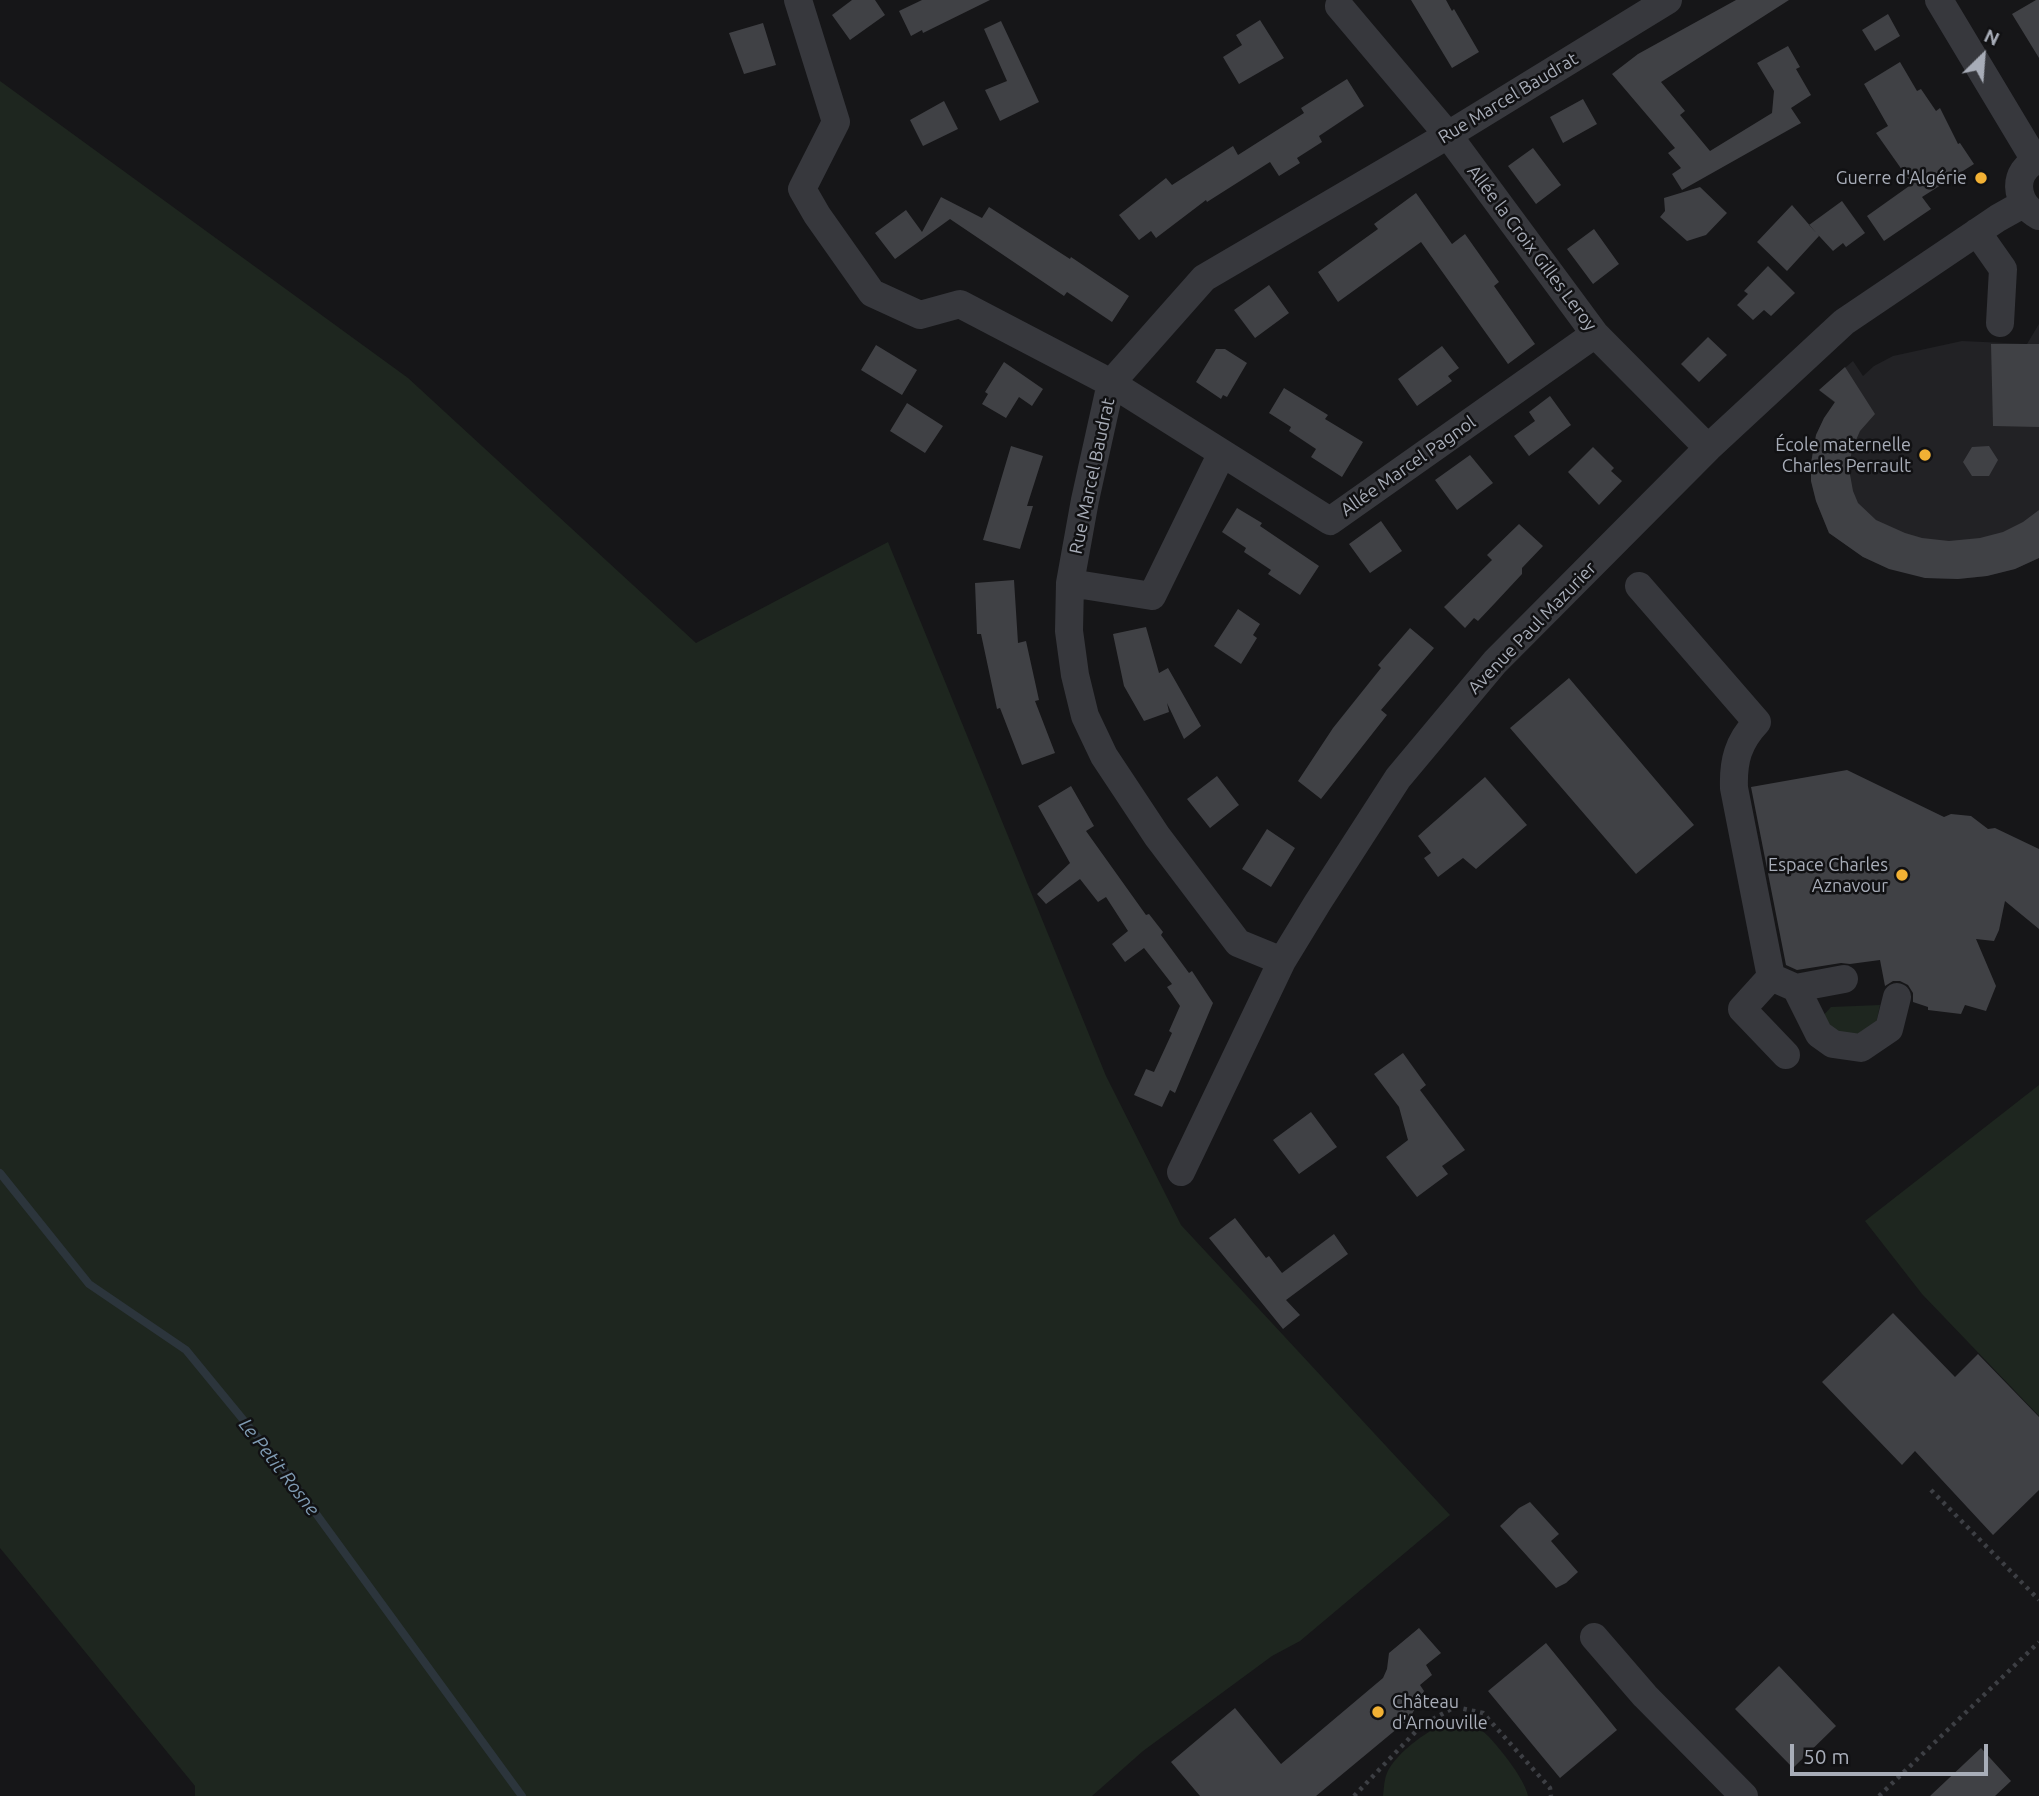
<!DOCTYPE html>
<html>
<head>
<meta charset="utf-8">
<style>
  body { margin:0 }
  #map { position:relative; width:2039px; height:1796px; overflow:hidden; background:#161618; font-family:Ubuntu,sans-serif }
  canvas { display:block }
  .north { position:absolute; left:1948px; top:21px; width:70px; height:70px; -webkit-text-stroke:5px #111113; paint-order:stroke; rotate:25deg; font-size:19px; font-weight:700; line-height:28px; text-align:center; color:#a8adb8 }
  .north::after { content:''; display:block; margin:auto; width:24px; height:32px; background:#a8adb8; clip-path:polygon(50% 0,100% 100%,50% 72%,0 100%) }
  .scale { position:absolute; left:1790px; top:1744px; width:198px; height:32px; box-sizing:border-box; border:4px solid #a8adb8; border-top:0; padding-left:9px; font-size:21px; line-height:24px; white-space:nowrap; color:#a8adb8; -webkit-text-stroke:5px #111113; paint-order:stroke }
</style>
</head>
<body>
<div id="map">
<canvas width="2039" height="1796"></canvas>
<div class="north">N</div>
<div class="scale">50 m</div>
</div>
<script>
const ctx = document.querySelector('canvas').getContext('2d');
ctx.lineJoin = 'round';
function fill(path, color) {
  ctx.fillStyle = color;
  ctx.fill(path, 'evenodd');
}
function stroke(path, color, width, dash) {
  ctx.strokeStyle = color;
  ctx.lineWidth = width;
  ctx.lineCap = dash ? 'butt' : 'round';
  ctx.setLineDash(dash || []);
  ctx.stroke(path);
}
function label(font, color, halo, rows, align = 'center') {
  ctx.font = font + ' Ubuntu,sans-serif';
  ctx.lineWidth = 5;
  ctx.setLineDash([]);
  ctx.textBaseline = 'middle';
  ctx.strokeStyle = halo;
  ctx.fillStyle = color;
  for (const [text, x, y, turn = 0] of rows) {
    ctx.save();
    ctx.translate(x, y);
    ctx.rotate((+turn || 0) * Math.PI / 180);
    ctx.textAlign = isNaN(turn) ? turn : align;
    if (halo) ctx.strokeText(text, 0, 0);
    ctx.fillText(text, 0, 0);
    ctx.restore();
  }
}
const built = new Path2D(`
  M 2039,324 L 2039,558 L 2015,569 L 1987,576 L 1958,579 L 1925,578 L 1863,557 L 1829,533 L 1816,501 L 1811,481 L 1811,463 L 1816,435 L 1824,418 L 1835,403 L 1820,391 L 1826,384 L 1853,361 L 1863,376 L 1874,366 L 1893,356 L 1962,341 L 2027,344 Z`);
const green = new Path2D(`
  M 0,81 L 408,378 L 696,643 L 888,542 L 1106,1076 L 1181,1225 L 1450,1515 L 1300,1641 L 1272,1656 L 1143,1751 L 1092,1796 L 195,1796 L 195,1786 L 0,1548 Z
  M 1880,1005 L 1876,1024 L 1852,1038 L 1837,1033 L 1821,1018 L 1831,1007 Z
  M 2039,1085 L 2039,1416 L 1922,1294 L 1865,1221 Z
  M 1453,1720 C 1462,1721 1471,1722 1479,1728 C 1493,1738 1526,1780 1528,1796 L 1383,1796 C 1384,1789 1384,1780 1387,1773 C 1395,1753 1433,1726 1453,1720 Z`);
const stream = new Path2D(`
  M 0,1173 L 89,1284 L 186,1350 L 282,1467 L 522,1796`);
const building = new Path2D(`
  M 852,0 L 875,0 L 885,15 L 850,40 L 832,15 Z
  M 922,0 L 990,0 L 923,33 L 922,30 L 911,36 L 899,11 Z
  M 1411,0 L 1446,0 L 1452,11 L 1454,9 L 1479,52 L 1452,68 Z
  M 1736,0 L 1789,0 L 1661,82 L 1685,111 L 1680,115 L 1710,151 L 1772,113 L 1774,91 L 1757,63 L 1788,46 L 1800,67 L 1796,69 L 1811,95 L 1791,108 L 1801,123 L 1682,190 L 1672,174 L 1681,168 L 1668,153 L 1675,148 L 1612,74 L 1638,54 Z
  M 2036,0 L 2039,0 L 2039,58 L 2012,14 Z
  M 1888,14 L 1900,36 L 1875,51 L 1862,30 Z
  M 1260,20 L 1284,58 L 1239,84 L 1223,57 L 1242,45 L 1236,35 Z
  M 1001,21 L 1039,102 L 1000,121 L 985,90 L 1007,81 L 984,29 Z
  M 763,23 L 776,65 L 744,74 L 729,33 Z
  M 1900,62 L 1917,91 L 1921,89 L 1936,111 L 1940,108 L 1958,144 L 1960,143 L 1974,164 L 1922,197 L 1931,209 L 1884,241 L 1867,216 L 1912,184 L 1876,133 L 1888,126 L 1864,84 Z
  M 1347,79 L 1364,106 L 1319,136 L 1322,142 L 1297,158 L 1300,163 L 1279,176 L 1270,162 L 1207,202 L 1206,200 L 1156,238 L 1151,231 L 1139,240 L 1119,215 L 1166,178 L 1172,185 L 1233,146 L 1238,155 L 1304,113 L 1301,108 Z
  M 1583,99 L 1597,124 L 1563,143 L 1550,117 Z
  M 944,101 L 958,129 L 923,146 L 910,120 Z
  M 1533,148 L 1561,185 L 1536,204 L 1508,166 Z
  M 1700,187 L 1727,213 L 1706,235 L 1687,241 L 1660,217 L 1665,211 L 1664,198 Z
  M 1416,193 L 1452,244 L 1465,234 L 1499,282 L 1494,286 L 1535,344 L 1508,364 L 1421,242 L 1338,302 L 1318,272 L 1378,229 L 1374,224 Z
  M 941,197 L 982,218 L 989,207 L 1070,259 L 1071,257 L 1129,296 L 1112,322 L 1067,292 L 1064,296 L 950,219 L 895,259 L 875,233 L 906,210 L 922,232 Z
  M 1842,201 L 1865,233 L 1846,247 L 1843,243 L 1833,251 L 1809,225 Z
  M 1792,205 L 1819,236 L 1787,271 L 1757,242 Z
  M 1594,229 L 1619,264 L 1593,284 L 1567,249 Z
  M 1768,266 L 1795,293 L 1771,316 L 1764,310 L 1753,320 L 1737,305 L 1748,294 L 1744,291 Z
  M 1269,285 L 1289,313 L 1255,338 L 1234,310 Z
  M 1708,337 L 1727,355 L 1699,382 L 1681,364 Z
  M 1991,344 L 2039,344 L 2039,427 L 1993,426 Z
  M 876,345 L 917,370 L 902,395 L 861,370 Z
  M 1442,346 L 1459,368 L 1448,376 L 1452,381 L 1417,406 L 1398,379 Z
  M 1216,349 L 1225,349 L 1247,363 L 1227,397 L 1223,395 L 1221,399 L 1196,382 Z
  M 1004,362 L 1043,389 L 1032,406 L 1019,397 L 1006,418 L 982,404 L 988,394 L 985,392 Z
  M 1845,367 L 1875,414 L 1860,431 L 1852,449 L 1849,469 L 1853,491 L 1858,503 L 1876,520 L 1905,533 L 1922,538 L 1949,541 L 1980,538 L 2003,532 L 2023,522 L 2039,510 L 2039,558 L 2015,569 L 1987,576 L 1958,579 L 1925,578 L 1889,569 L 1863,557 L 1829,533 L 1816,501 L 1811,481 L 1811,463 L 1816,435 L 1824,418 L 1835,402 L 1819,390 Z
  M 1284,388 L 1328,415 L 1325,419 L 1363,442 L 1342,477 L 1311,457 L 1316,449 L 1289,431 L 1291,427 L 1269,413 Z
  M 1550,396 L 1571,425 L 1529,456 L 1514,436 L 1535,421 L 1529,412 Z
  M 907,403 L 943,426 L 925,453 L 890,431 Z
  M 1011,446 L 1043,456 L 1027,506 L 1033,506 L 1020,549 L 983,540 Z
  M 1989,446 L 1998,460 L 1989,476 L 1972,476 L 1963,462 L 1972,447 Z
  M 1593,447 L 1614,468 L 1611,471 L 1622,481 L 1599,505 L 1568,472 Z
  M 1470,455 L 1493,483 L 1457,510 L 1435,480 Z
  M 1237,508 L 1262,523 L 1260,526 L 1319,566 L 1300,595 L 1268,574 L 1271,570 L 1244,552 L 1246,548 L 1222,532 Z
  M 1381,521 L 1402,551 L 1370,573 L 1349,544 Z
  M 1519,524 L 1543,546 L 1522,568 L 1522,574 L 1495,603 L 1478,621 L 1474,618 L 1465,628 L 1444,607 L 1492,560 L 1487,555 Z
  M 1014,580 L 1018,643 L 1026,641 L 1039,700 L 1035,701 L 1055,753 L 1022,765 L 1000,708 L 997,709 L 981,634 L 977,634 L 975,583 Z
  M 1238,609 L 1260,624 L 1253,635 L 1257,638 L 1241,664 L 1214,646 Z
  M 1146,627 L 1159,673 L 1168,668 L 1201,726 L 1184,739 L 1167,703 L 1169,712 L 1144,721 L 1124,686 L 1113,634 Z
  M 1410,628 L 1434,648 L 1381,710 L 1387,715 L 1321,799 L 1298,781 L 1333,728 L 1381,668 L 1378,665 Z
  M 1569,678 L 1694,825 L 1636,874 L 1510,728 Z
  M 1847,770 L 1944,817 L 1951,814 L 1971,816 L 1988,829 L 1995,828 L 2039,849 L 2039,929 L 2005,901 L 1999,930 L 1994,941 L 1976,939 L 1996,986 L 1986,1011 L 1965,1005 L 1961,1014 L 1928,1010 L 1928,1007 L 1913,1002 L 1913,993 L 1908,985 L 1900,981 L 1893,981 L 1885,986 L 1880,960 L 1850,964 L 1841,963 L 1797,970 L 1786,965 L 1751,787 Z
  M 1217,776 L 1239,805 L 1210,828 L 1187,799 Z
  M 1485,777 L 1527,825 L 1476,869 L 1463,858 L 1438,877 L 1424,858 L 1431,853 L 1418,836 Z
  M 1071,786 L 1094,826 L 1086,831 L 1146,915 L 1149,914 L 1163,932 L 1161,935 L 1189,973 L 1192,971 L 1213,1003 L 1175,1093 L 1170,1090 L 1162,1107 L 1134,1095 L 1146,1069 L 1154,1072 L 1172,1033 L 1169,1031 L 1180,1006 L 1167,987 L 1172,984 L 1144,948 L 1125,962 L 1112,944 L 1128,931 L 1106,897 L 1098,902 L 1080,879 L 1046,904 L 1037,894 L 1070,863 L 1038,806 Z
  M 1267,829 L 1295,848 L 1271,887 L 1242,869 Z
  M 1403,1053 L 1426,1085 L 1420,1090 L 1465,1150 L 1442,1166 L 1448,1174 L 1417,1197 L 1386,1157 L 1408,1140 L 1399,1107 L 1374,1074 Z
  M 1311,1112 L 1337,1147 L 1299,1174 L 1273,1140 Z
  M 1235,1218 L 1266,1258 L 1269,1256 L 1282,1273 L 1334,1234 L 1348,1254 L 1286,1300 L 1300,1315 L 1283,1329 L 1209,1238 Z
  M 1893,1313 L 1955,1377 L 1978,1354 L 2039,1417 L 2039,1490 L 1993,1535 L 1915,1451 L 1902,1465 L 1822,1382 Z
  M 1530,1502 L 1559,1534 L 1551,1541 L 1578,1572 L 1566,1583 L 1556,1588 L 1500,1526 L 1519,1508 Z
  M 1419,1628 L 1441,1653 L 1426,1665 L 1432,1675 L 1420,1685 L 1424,1691 L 1410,1718 L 1316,1796 L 1200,1796 L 1171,1762 L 1235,1708 L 1281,1764 L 1383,1678 L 1387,1669 L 1389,1653 Z
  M 1546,1643 L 1617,1730 L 1560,1778 L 1488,1691 Z
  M 1779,1666 L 1836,1726 L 1793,1768 L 1735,1709 Z
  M 1981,1748 L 2011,1781 L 1995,1796 L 1930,1796 Z`);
const path = new Path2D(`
  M 1931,1490 L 2039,1600
  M 1354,1796 L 1422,1725 L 1455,1707 L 1483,1713 L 1550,1788 L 1551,1796
  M 1879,1796 L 2039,1642`);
const minor = new Path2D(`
  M 798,0 L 836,122 L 802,189 L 817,215 L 872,293 L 920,315 L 960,304 L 1111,383 L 1330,521 L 1595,334
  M 1939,0 L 2035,160
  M 1339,6 L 1448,135 L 1595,334 L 1708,448
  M 2039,159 C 2011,171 2014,203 2039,216
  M 1977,232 L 2003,269 L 2000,323
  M 1070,583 L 1152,596 L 1222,453
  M 1639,586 L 1757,722 C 1738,742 1733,761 1734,788 L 1771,977 L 1796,988 L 1819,1034 L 1833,1044 L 1861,1048 L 1889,1029 L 1897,997
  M 1282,961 L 1238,943 L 1157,836 L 1104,756 L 1085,716 L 1075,675 L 1069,631 L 1070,583 L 1085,500 L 1111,383 L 1204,278 L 1448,135 L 1668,0
  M 1771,977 L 1742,1009 L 1786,1055
  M 1796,988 L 1844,979
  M 1181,1172 L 1282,961 L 1318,902 L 1398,778 L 1495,662 L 1708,448 L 1844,322 L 1998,218 L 2023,204
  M 1594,1637 L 1645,1696 L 1744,1796`);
const markers = [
  [1981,178,7,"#f2b134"],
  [1925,455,7,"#f2b134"],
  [1902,875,7,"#f2b134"],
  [1378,1712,7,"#f2b134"]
];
const streetNames = [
  ["Rue Marcel Baudrat",1508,98,-31],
  ["Allée la Croix Gilles Leroy",1532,248,53],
  ["Allée Marcel Pagnol",1408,466,-35],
  ["Rue Marcel Baudrat",1092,476,-78],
  ["Avenue Paul Mazurier",1532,628,-46]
];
const poiNames = [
  ["Guerre d'Algérie",1967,178],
  ["École maternelle",1911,445],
  ["Charles Perrault",1911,466],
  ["Espace Charles",1888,865],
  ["Aznavour",1888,886],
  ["Château",1392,1702,"left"],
  ["d'Arnouville",1392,1723,"left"]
];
const waterNames = [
  ["Le Petit Rosne",279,1467,52]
];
fill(built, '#222225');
fill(green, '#1e261f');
stroke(stream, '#2c353c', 8);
fill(building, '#404145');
stroke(path, '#3d3f44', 4.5, [3.5, 5]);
stroke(minor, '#37383d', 28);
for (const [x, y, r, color] of markers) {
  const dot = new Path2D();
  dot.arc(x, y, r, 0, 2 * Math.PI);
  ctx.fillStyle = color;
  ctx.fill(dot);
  stroke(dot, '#111113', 2.5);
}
label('18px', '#a8adb8', '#111113', streetNames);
label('18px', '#a8adb8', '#111113', poiNames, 'right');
label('italic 19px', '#7f9bb3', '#111113', waterNames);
</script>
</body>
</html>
